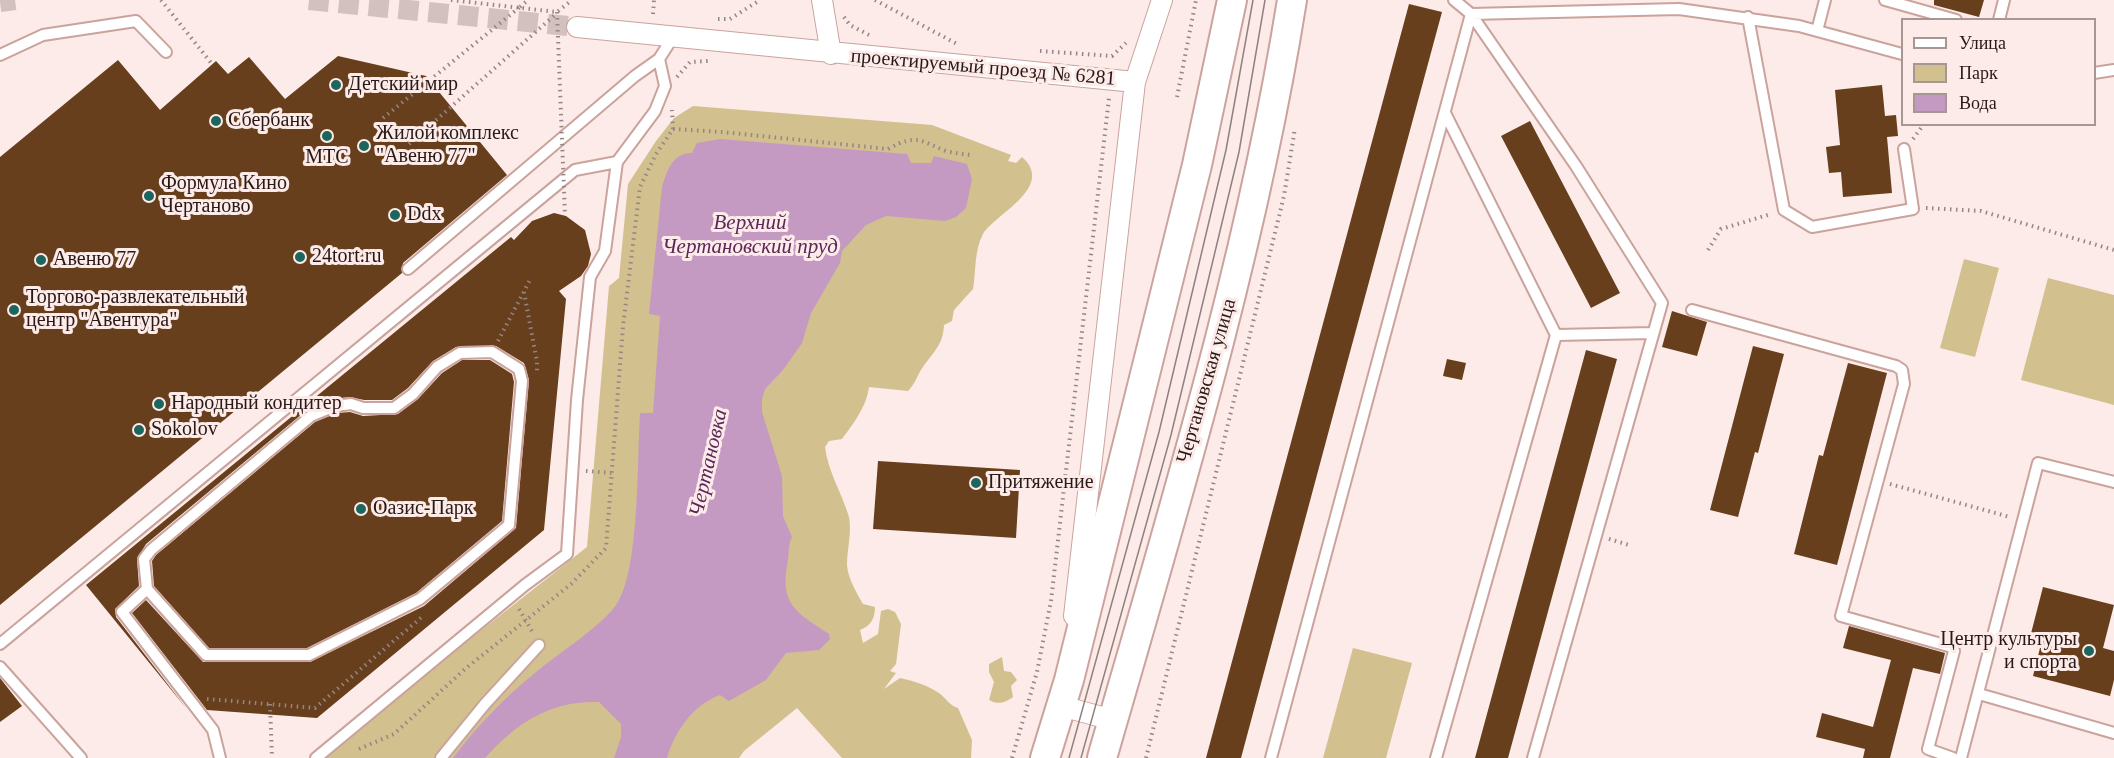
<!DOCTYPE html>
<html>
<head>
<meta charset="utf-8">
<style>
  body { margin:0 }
  #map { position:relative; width:2114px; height:758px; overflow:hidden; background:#fcebe8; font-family:Georgia,serif }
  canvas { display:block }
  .legend { position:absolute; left:1901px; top:18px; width:195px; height:108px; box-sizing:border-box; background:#fcebe8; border:2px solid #a79794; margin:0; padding:8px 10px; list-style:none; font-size:18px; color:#281917 }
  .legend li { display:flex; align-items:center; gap:12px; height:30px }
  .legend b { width:30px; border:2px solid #a79794 }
</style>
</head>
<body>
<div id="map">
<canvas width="2114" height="758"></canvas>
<ul class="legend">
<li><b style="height:8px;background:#fff"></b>Улица</li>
<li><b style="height:16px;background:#d2c08f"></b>Парк</li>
<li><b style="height:16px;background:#c59ac2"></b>Вода</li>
</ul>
</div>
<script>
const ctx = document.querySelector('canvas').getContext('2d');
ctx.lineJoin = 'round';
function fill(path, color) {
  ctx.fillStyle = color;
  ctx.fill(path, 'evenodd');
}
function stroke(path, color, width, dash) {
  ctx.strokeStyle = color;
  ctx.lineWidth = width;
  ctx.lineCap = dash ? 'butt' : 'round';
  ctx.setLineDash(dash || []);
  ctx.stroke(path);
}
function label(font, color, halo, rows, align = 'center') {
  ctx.font = font + ' Georgia,serif';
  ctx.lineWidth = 6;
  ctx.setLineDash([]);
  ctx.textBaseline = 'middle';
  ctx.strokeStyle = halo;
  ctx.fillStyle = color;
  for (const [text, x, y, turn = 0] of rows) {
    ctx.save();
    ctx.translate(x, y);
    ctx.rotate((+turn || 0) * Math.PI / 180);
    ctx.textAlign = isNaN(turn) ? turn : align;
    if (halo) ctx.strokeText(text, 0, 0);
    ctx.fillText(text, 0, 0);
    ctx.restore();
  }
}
const green = new Path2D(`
  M 693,106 L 932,125 L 1011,155 L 1008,161 L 1016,163 L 1022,157 C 1056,187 995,214 983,234 C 974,251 976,271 973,289 L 954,310 L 952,321 L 944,325 C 943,345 934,351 923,367 C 917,375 916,383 908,391 L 869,387 C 867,406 853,424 842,439 L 829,441 L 825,447 C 828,472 842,493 849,517 C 852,533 847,549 847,565 C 848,578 856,592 863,604 L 875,607 C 875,618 871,626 860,630 L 863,643 L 878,634 L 881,611 L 888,609 L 895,612 L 901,624 L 896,664 L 890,671 L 896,673 L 884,689 L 900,678 C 914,681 927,685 939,693 C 946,698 950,706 958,708 L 972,740 L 971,758 L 842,758 L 797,708 L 744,751 L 739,758 L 326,758 L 371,717 L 587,547 L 609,286 L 619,278 L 628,184 L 656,141 L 674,118 Z
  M 1964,259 L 1999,268 L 1975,357 L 1940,348 Z
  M 2048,278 L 2114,295 L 2114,405 L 2021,380 Z
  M 1353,648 L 1412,663 L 1386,758 L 1323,758 Z
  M 1002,657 L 1004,671 L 1011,672 L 1017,680 L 1011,686 L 1013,697 C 1005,703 998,705 989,700 L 994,682 L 989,672 L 989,664 Z`);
const water = new Path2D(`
  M 720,139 L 907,154 L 911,163 L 931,163 L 934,156 L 967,164 L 972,179 L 966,208 L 956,217 L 945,221 L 886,216 L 866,225 L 842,251 L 840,263 L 811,313 L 802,343 L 783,370 L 765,389 L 762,399 L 762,412 L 782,476 L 783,516 L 792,537 C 788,545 789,551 788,560 C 779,604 795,612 829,634 L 830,639 L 819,650 L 786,653 L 766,680 L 729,701 L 720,695 C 693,705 675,731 667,758 L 614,758 L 621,737 L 621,724 L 599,702 C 551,700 516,723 485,758 L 453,758 C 476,727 505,697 535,673 C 557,654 604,625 618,602 C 640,565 637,458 640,413 L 653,413 L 660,316 L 649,314 L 662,187 C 667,171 672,153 692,153 L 697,143 Z`);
const building = new Path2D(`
  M 1934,0 L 1984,0 L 1979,17 L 1934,5 Z
  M 1409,4 L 1442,12 L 1343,378 L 1241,758 L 1206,758 Z
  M 338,56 L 426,76 L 507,175 L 403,263 L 402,273 L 0,605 L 0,157 L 118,60 L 160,110 L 216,61 L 228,74 L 249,57 L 285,99 Z
  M 1882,85 L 1885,116 L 1896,115 L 1898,136 L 1887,137 L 1892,193 L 1843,197 L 1841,172 L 1829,173 L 1826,147 L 1840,145 L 1835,90 Z
  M 1530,121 L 1620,293 L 1591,308 L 1501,136 Z
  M 554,213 L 566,216 L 585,230 L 591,254 L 588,266 L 581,276 L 559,291 L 566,299 L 544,530 L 317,718 L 207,710 L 132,613 L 146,600 L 203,662 L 310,662 L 424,606 L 516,528 L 529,380 L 524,363 L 496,346 L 456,347 L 433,361 L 408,388 L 392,400 L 364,400 L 350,397 L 332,399 L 308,409 L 146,544 L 137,559 L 139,586 L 115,609 L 116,617 L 186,708 L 86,585 L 511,237 L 514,240 L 532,221 Z
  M 1672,311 L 1707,322 L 1697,356 L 1662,347 Z
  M 1753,346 L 1784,354 L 1758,453 L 1755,452 L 1738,517 L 1710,510 Z
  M 1586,350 L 1617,359 L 1508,758 L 1475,758 Z
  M 1447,359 L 1466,363 L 1462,380 L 1443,376 Z
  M 462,360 L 490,360 L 512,374 L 514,382 L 502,521 L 416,593 L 307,648 L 209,648 L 154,586 L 152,561 L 156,555 L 315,422 L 337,413 L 350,412 L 363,416 L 398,414 L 418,399 L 442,373 Z
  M 1848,363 L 1887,373 L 1837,565 L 1794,554 L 1819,455 L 1823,456 Z
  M 878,461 L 1020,470 L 1016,538 L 873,529 Z
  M 2043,587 L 2114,605 L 2103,648 L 2114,651 L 2114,680 L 2110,696 L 2033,676 L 2040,648 L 2028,645 Z
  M 1849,626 L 1945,653 L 1940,674 L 1913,668 L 1890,758 L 1863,758 L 1865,749 L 1816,737 L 1822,713 L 1873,727 L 1891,660 L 1843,648 Z
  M 0,678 L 22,706 L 0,722 Z`);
const minorTunnel = new Path2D(`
  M 309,0 L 577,27
  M 0,2 L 15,0`);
const path = new Path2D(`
  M 161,0 L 212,64
  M 451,0 L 557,12 L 572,0
  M 875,0 L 959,45
  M 520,7 L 528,0
  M 653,14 L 654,0
  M 844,17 L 850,25 L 869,35
  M 718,19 L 730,19 L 760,0
  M 1040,51 L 1112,56 L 1126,43
  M 677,77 L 690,62 L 708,61
  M 1177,97 L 1196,0
  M 673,129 L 722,132 L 888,149 C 917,133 920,141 946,151 C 954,153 962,154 970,155
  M 1913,139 L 1924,124
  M 1926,208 L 1981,211 L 2114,250
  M 1708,250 L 1721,229 L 1771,214
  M 524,292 L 537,362 L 537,374
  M 498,341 L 531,278
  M 586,471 L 613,473
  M 1890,484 L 2010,517
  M 1609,539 L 1632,546
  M 519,609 L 533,633
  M 207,699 L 315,708 L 423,616
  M 270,704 L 272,758
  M 359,749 L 394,734 L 465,669 L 571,584 L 606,548 L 623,326 L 640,187 L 656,154 L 673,129 L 672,110
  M 1012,758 L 1037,672 L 1051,601 L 1109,98
  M 1146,758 L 1284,196 L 1295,128`);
const service = new Path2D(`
  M 1454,0 L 1471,14 L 1576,166 L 1662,303 L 1533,758
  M 1885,0 L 1956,20
  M 1748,17 L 1784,210 L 1812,227 L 1913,209 L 1904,149
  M 1999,20 L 2004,0
  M 1817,31 L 1825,0
  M 0,55 L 43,35 L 136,21 L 166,52
  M 2094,73 L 2114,70
  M 1445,113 L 1556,335 L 1653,333
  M 408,269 L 635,76 L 659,59
  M 1692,310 L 1896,366 L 1902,370 L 1904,384 L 1841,616 L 1952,647 L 1954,651 L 1928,749 L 1953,758
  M 147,589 L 144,559 L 151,550 L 311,416 L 335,406 L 351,404 L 363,408 L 394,408 L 413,394 L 437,367 L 460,353 L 492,352 L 519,369 L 522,381 L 509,525 L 420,599 L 309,655 L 206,655 L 147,589 L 122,612 L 213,730 L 220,758
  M 0,644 L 575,170 L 617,162
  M 0,667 L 81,758
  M 1979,694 L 2114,733
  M 316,758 L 525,585 L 567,554 L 577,400 L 590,277 L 605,251 L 617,162 L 655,111 L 665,86 L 659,59 L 673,37
  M 441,758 L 485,704 L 539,645
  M 1271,758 L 1471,14 L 1679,9 L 1799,26 L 1902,54
  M 1436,758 L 1556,335
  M 1961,758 L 2038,463 L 2114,482`);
const minor = new Path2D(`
  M 822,0 L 831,54
  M 577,27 L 1135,82
  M 1074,616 L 1135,82 L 1162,0
  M 1061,706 L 1113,720`);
const secondary = new Path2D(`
  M 1045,758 L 1069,680 L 1197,165 L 1232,0
  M 1102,758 C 1174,508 1251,257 1292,0`);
const tram = new Path2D(`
  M 1069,758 L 1159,432 L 1226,150 L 1253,0
  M 1081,758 L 1171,435 L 1239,152 L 1265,0`);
const pathBridge = new Path2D(`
  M 557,12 L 565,215
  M 383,118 L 520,7
  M 409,144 L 557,13`);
const markers = [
  [336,85,6,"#1c665d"],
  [216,121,6,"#1c665d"],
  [327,136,6,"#1c665d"],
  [364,146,6,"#1c665d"],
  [149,196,6,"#1c665d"],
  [395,215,6,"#1c665d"],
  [300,257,6,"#1c665d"],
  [41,260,6,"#1c665d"],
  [14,310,6,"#1c665d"],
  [159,404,6,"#1c665d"],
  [139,430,6,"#1c665d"],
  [976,483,6,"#1c665d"],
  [361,509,6,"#1c665d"],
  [2089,651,6,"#1c665d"]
];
const streetNames = [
  ["проектируемый проезд № 6281",983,68,5],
  ["Чертановская улица",1207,381,-74]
];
const poiNames = [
  ["Детский мир",348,85],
  ["Сбербанк",228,121],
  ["Жилой комплекс",376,134],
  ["\"Авеню 77\"",376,157],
  ["МТС",327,158,"center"],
  ["Формула Кино",161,184],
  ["Чертаново",161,207],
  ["Ddx",407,215],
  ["24tort.ru",312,257],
  ["Авеню 77",53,260],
  ["Торгово-развлекательный",26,298],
  ["центр \"Авентура\"",26,321],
  ["Народный кондитер",171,404],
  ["Sokolov",151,430],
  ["Притяжение",988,483],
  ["Оазис-Парк",373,509],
  ["Центр культуры",2077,640,"right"],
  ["и спорта",2077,663,"right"]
];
const waterNames = [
  ["Верхний",750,223],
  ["Чертановский пруд",750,247],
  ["Чертановка",709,463,-77]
];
fill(green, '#d2c08f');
fill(water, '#c59ac2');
fill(building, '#673f1c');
stroke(minorTunnel, '#d2c1be', 20, [20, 10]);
stroke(service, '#caa39c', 14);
stroke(minor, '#caa39c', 22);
stroke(secondary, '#caa39c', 32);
stroke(path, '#968683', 4, [1.5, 4.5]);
stroke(service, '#fff', 10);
stroke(minor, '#fff', 20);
stroke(secondary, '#fff', 28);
stroke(tram, '#90807e', 1.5);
stroke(pathBridge, '#968683', 4, [1.5, 4.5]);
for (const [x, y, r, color] of markers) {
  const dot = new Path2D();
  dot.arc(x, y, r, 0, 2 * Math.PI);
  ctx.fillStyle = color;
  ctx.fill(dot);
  stroke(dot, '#fcebe8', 2);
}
label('20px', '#281917', '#fcebe8', streetNames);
label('20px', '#281917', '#fcebe8', poiNames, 'left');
label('italic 21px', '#5b275a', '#fcebe8', waterNames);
</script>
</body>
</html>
